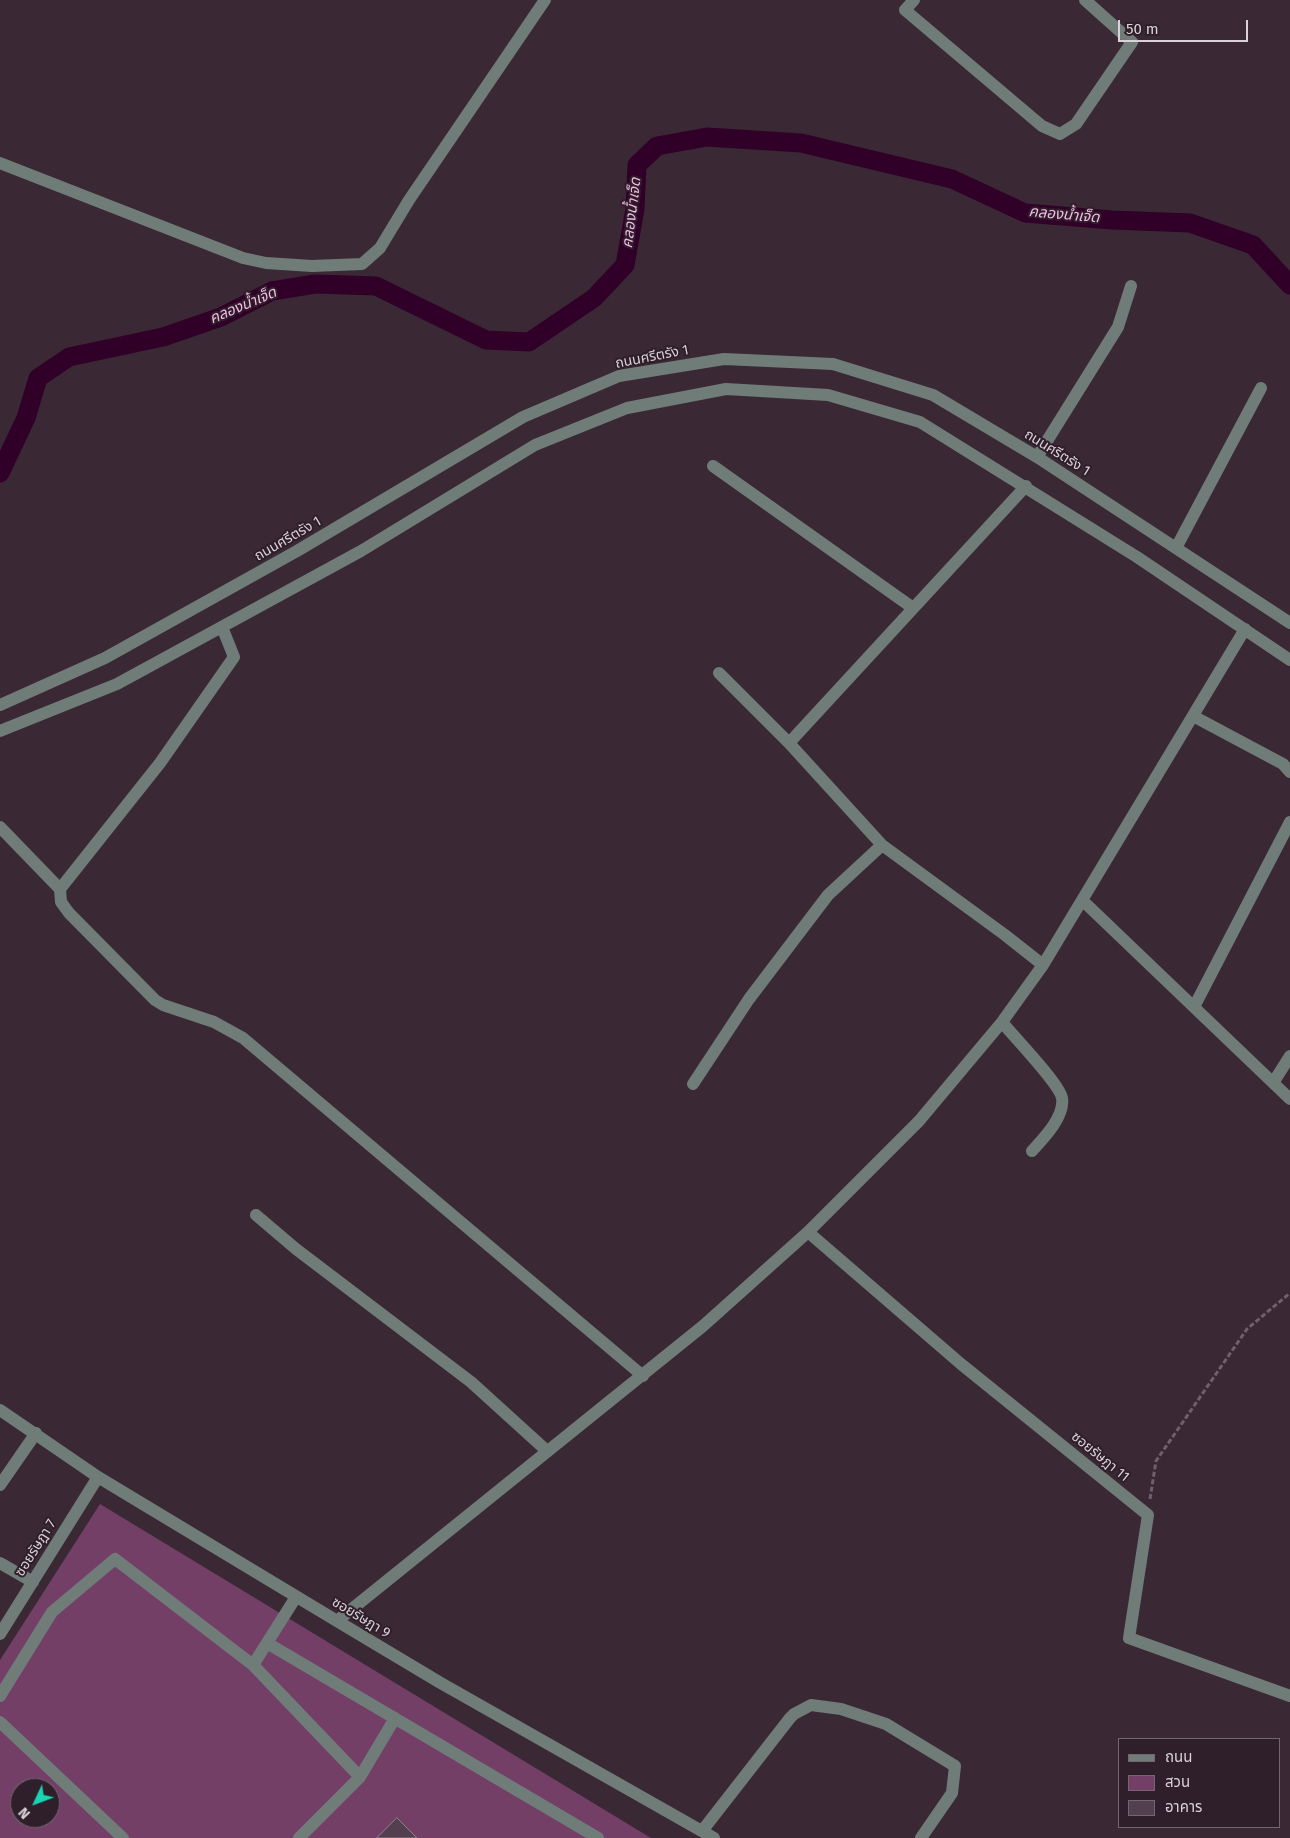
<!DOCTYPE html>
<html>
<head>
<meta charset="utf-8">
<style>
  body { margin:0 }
  #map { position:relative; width:1290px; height:1838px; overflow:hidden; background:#3a2935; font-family:"Fira Sans","Noto Sans Thai",sans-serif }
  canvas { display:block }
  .legend { position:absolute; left:1118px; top:1738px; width:162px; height:90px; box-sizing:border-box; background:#2f1f2b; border:1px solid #746671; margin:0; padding:6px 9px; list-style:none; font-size:15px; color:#dcd1d9 }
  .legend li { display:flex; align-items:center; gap:10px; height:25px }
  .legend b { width:25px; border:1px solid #746671 }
  .north { position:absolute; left:10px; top:1778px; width:50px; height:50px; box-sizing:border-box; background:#2f1f2b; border:1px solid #746671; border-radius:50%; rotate:227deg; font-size:14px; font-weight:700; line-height:20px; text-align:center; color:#dcd1d9 }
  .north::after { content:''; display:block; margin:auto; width:18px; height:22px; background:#17d5b2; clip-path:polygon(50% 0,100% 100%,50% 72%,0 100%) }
  .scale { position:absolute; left:1118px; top:20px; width:130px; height:22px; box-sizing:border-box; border:2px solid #dcd1d9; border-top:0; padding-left:6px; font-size:15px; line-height:18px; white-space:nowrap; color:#dcd1d9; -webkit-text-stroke:4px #2f1f2b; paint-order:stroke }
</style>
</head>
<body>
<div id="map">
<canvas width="1290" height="1838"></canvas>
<ul class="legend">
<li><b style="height:6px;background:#707c78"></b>ถนน</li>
<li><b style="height:14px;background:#733f67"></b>สวน</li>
<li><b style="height:14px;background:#53404e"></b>อาคาร</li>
</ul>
<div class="north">N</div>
<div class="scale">50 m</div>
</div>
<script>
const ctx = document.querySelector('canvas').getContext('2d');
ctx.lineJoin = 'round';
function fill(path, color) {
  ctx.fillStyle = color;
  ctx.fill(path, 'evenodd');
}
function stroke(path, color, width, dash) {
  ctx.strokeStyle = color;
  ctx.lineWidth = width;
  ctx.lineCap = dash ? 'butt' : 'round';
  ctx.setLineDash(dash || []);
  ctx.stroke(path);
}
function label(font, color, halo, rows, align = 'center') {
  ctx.font = font + ' "Fira Sans","Noto Sans Thai",sans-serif';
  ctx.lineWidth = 4;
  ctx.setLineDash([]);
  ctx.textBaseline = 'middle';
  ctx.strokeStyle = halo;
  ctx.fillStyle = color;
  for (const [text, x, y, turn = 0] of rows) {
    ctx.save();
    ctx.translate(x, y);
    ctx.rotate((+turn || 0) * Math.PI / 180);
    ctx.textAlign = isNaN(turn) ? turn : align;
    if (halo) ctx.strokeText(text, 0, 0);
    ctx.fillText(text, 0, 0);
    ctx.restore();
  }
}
const green = new Path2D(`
  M 100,1504 L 651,1838 L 0,1838 L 0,1660 ZM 20,1788 L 50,1788 L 50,1818 L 20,1818 Z`);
const canal = new Path2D(`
  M 0,473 L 26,418 L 38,378 L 69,357 L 163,337 L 221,317 L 272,291 L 315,284 L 376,286 L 486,340 L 529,342 L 594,298 L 625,265 L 635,209 L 637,165 L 657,146 L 707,137 L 801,143 L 952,179 L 1025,213 L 1112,220 L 1190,223 L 1253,245 L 1290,285`);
const building = new Path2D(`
  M 397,1818 L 417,1838 L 377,1838 Z`);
const path = new Path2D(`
  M 1150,1499 L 1156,1461 L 1247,1329 L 1290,1293`);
const minor = new Path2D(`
  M 914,0 L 905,10 L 1042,126 L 1060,134 L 1076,124 L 1132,42 L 1085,0
  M 0,163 L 243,258 L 266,263 L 312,266 L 362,264 L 380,248 L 409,200 L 545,0
  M 1037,457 L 1118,327 L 1131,286
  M 713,466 L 913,608
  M 1176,548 L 1261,388
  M 719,673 L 789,743 L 882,845 L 1005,935 L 1043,965
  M 0,705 L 105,658 L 297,551 L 523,417 L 619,376 L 724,359 L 833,364 L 933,395 L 1037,457 L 1290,623
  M 1193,716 L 1283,764 L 1290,772
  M 0,731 L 117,684 L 361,551 L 535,445 L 627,408 L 726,389 L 828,395 L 920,422 L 1137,557 L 1290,660
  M 789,743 L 1026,486
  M 0,827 L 60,889 L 61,902 L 69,913 L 155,1000 L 163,1005 L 214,1022 L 243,1038 L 643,1376
  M 60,889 L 160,763 L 234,657 L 222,627
  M 1082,900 L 1290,1099
  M 1194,1007 L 1290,822
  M 1002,1022 C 1013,1036 1060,1084 1062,1098 C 1065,1117 1043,1139 1032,1151
  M 1273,1083 L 1290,1056
  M 693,1084 L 749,999 L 828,895 L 882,845
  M 256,1215 L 296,1249 L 471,1382 L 547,1451
  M 808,1232 L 961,1364 L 1148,1515 L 1129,1638 L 1290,1696
  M 0,1410 L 98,1477 L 337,1621 L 439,1682 L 714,1838
  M 0,1485 L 36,1433
  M 0,1563 L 33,1582
  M 337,1621 L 703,1326 L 808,1232 L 919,1121 L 1002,1022 L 1043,965 L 1245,629
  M 0,1634 L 98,1477
  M 267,1643 L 598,1838
  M 253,1665 L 296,1597
  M 0,1696 L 52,1612 L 115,1559 L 253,1665 L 360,1777
  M 0,1722 L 123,1838
  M 702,1831 L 790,1718 L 794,1714 L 811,1705 L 841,1709 L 886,1724 L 955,1766 L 952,1793 L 921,1838
  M 299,1838 L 360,1777 L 395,1718`);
const streetNames = [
  ["ถนนศรีตรัง 1",652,357,-11],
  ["ถนนศรีตรัง 1",1057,453,32],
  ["ถนนศรีตรัง 1",288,539,-30],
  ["ซอยรัษฎา 11",1100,1457,39],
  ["ซอยรัษฎา 7",36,1548,-58],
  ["ซอยรัษฎา 9",361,1618,31]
];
const waterNames = [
  ["คลองน้ำเจ็ด",632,213,-83],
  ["คลองน้ำเจ็ด",1064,215,5],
  ["คลองน้ำเจ็ด",243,306,-23]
];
fill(green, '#733f67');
stroke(canal, '#310029', 19);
fill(building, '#53404e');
stroke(building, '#947f8e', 1);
stroke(path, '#6f606b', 3, [5, 2.5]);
stroke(minor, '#707c78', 12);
label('14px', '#dcd1d9', '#2f1f2b', streetNames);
label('italic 15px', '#f7b9e7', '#2f1f2b', waterNames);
</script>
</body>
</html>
